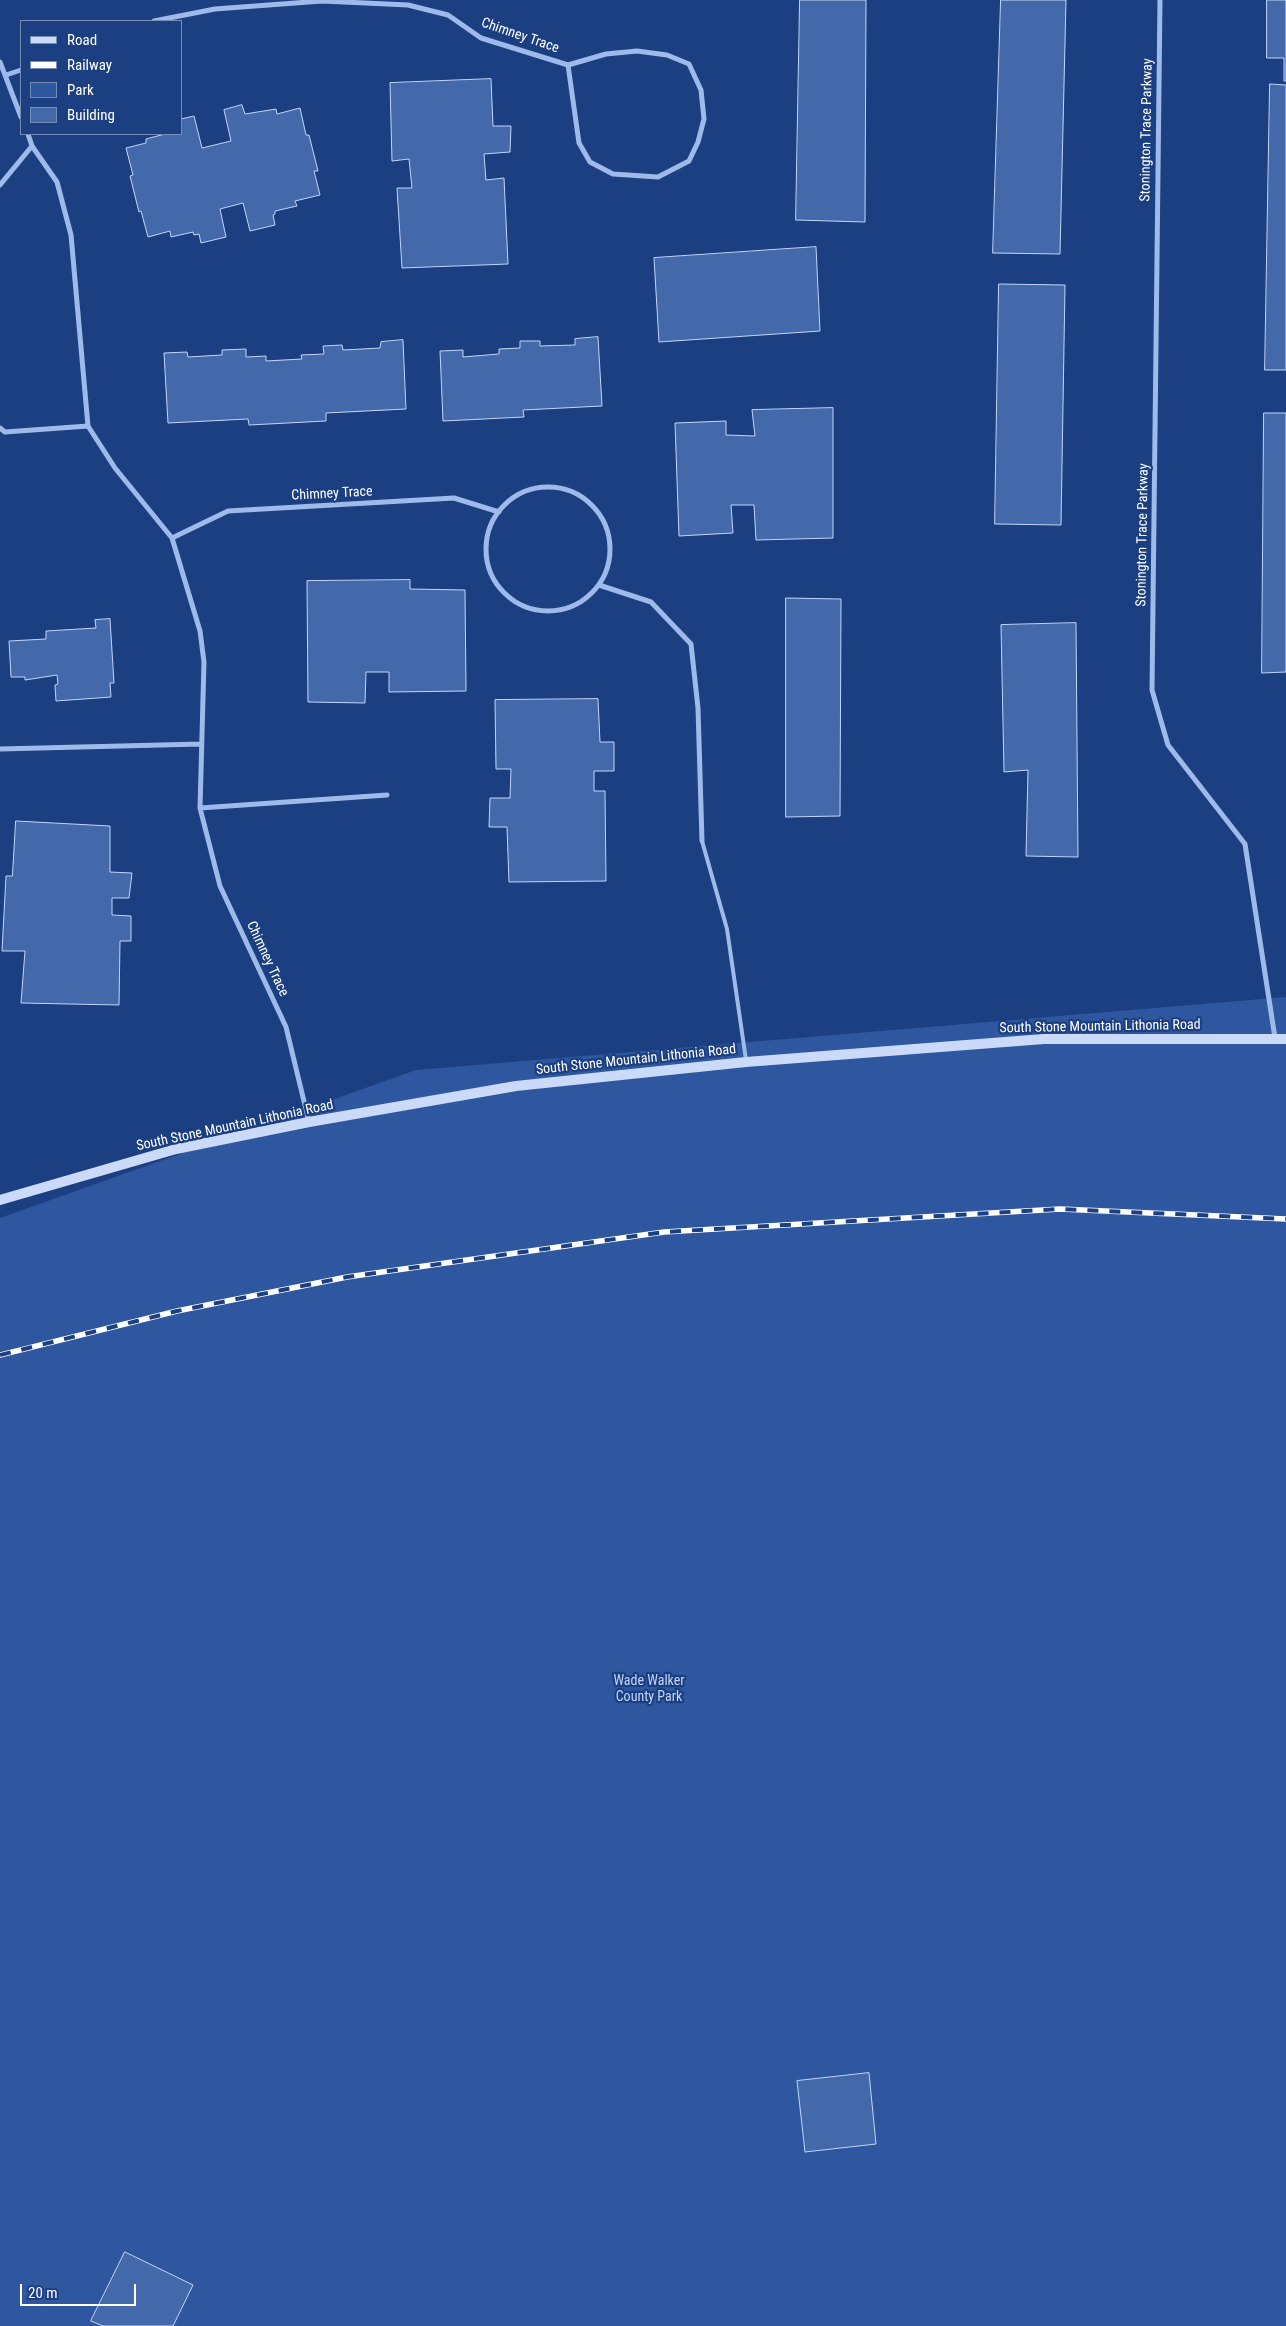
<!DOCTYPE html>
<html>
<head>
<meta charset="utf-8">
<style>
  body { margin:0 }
  #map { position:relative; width:1286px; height:2326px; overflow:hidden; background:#1b3f81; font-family:"Roboto Condensed",sans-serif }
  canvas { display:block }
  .legend { position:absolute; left:20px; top:20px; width:162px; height:115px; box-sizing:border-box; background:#1b3f81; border:1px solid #768cb3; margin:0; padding:6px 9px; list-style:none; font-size:15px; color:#fff }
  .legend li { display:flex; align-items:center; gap:10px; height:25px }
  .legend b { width:25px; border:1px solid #768cb3 }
  .scale { position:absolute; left:20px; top:2284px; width:116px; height:22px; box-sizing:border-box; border:2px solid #fff; border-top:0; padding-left:6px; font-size:15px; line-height:18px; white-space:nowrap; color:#fff; -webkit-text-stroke:4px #1b3f81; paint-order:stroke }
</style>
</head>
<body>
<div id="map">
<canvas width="1286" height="2326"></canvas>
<ul class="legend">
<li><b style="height:6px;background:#cadaf8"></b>Road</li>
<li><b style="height:6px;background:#fff"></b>Railway</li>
<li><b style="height:14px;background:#2e57a0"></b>Park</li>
<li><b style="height:14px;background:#4369ab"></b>Building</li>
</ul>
<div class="scale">20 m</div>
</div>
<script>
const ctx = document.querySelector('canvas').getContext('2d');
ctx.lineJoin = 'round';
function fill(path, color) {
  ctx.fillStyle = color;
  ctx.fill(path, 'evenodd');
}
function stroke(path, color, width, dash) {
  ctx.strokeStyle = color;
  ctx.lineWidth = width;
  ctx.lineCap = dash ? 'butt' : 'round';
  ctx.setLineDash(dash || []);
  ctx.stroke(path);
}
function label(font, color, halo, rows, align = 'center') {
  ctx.font = font + ' "Roboto Condensed",sans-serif';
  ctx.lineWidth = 4.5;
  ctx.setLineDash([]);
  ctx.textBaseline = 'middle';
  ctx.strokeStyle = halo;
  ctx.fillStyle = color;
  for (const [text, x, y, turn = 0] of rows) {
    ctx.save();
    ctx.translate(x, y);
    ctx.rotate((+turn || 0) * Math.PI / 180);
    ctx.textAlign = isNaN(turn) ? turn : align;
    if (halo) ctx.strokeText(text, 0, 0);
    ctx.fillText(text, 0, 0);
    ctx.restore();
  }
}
const green = new Path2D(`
  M 1286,997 L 1286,2326 L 0,2326 L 0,1218 L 416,1070 Z`);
const building = new Path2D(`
  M 800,0 L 866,0 L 865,222 L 796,220 Z
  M 1001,0 L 1066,0 L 1060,254 L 993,253 Z
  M 1267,0 L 1286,0 L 1286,81 L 1284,81 L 1284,58 L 1267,58 Z
  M 491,79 L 493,126 L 511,126 L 510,152 L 484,154 L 486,180 L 504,178 L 508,264 L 402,268 L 397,188 L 412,188 L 409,159 L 392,161 L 390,83 Z
  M 1270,84 L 1286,85 L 1286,370 L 1265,370 Z
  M 242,105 L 245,114 L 276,109 L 277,114 L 300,108 L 306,135 L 309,135 L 318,171 L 314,171 L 320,195 L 295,201 L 297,206 L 275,211 L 275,214 L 273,215 L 275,225 L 250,231 L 243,203 L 220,209 L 226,237 L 201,243 L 199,234 L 194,235 L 193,232 L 171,237 L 170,231 L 148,237 L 141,211 L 139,212 L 130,176 L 133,175 L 126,148 L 146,143 L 146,139 L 165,134 L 181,134 L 181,119 L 194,116 L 202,148 L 231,141 L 224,110 Z
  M 816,247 L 820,331 L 659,342 L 654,258 Z
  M 999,284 L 1065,285 L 1061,525 L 995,524 Z
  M 598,337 L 602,406 L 523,410 L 524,417 L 443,421 L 440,351 L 463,350 L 463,357 L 499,354 L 499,349 L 520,348 L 520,341 L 540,341 L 540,346 L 575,345 L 575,339 Z
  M 403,340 L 406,409 L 326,413 L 326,421 L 249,425 L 248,419 L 168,423 L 164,353 L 187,352 L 188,357 L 222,355 L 222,350 L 246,349 L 246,357 L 266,356 L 266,361 L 302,359 L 301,355 L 324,354 L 323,346 L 342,345 L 343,350 L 380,348 L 381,342 Z
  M 833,408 L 833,538 L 756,540 L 754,505 L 731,505 L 733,533 L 679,536 L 675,423 L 726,421 L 726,435 L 755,436 L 752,410 Z
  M 1264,413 L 1286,413 L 1286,672 L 1262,673 Z
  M 410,580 L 410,589 L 465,590 L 466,691 L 389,692 L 389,672 L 366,672 L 365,703 L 308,702 L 307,581 Z
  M 786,598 L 841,599 L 840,816 L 786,817 Z
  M 110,619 L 114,683 L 110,683 L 111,697 L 56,701 L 55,685 L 58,684 L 57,675 L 25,680 L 25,677 L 11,677 L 9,641 L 46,639 L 46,631 L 96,628 L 95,620 Z
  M 1076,623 L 1078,857 L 1026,856 L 1028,770 L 1004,772 L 1001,625 Z
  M 598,699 L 600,742 L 614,742 L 614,771 L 594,771 L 594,791 L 605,791 L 606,881 L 509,882 L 507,827 L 489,827 L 490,798 L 510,798 L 511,769 L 496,769 L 495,700 Z
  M 16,821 L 110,826 L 110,872 L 132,873 L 129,898 L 112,898 L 112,915 L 131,916 L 131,941 L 120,941 L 119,1005 L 21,1003 L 25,951 L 2,951 L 6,876 L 12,876 Z
  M 869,2073 L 876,2144 L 805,2152 L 797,2081 Z
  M 125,2252 L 193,2285 L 173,2326 L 103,2326 L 91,2321 Z`);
const service = new Path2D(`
  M 702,841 L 727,929 L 746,1060`);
const minor = new Path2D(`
  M 1160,0 L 1152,690 L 1168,745 L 1245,844 L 1275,1038
  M 154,21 L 215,9 L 322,1 L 408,5 L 448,15 L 481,38 L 568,65 L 606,54 L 637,51 L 667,55 L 689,64 L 701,90 L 704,119 L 698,142 L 689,161 L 658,177 L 613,174 L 590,162 L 579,143 L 568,65
  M 0,62 L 21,117
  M 6,75 L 21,70
  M 28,134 L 32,146 L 57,182 L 71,235 L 88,426 L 115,468 L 172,538 L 200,631 L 204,662 L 200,808 L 220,886 L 286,1027 L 309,1122
  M 0,185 L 32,146
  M 0,428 L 5,432 L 88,426
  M486 549a62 62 0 1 1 124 0a62 62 0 1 1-124 0Z
  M 172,538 L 228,511 L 454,498 L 499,512
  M 599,585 L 651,602 L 691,644 L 698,708 L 702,841
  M 0,749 L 201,744
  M 200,808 L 387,795`);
const secondary = new Path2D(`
  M 0,1200 L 176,1149 L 309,1122 L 516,1086 L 746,1062 L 1044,1039 L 1286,1039`);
const rail = new Path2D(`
  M 0,1355 L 177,1311 L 347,1277 L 664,1232 L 1060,1209 L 1286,1219`);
const streetNames = [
  ["Chimney Trace",520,36,19],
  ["Stonington Trace Parkway",1147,130,-89],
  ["Chimney Trace",332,494,-3],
  ["Stonington Trace Parkway",1143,535,-89],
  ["Chimney Trace",267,959,65],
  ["South Stone Mountain Lithonia Road",1100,1027,-1],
  ["South Stone Mountain Lithonia Road",636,1060,-6],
  ["South Stone Mountain Lithonia Road",235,1126,-12]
];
const parkNames = [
  ["Wade Walker",649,1681],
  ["County Park",649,1697]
];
fill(green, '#2e57a0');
fill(building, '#4369ab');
stroke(building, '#c3d6f8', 1);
stroke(service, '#9ebaea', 4);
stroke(minor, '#9ebaea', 5);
stroke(secondary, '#cadaf8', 10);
stroke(rail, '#fff', 5.5);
stroke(rail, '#1b3f81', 4, [11]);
label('14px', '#fff', '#1b3f81', streetNames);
label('14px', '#c3d6f8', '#1b3f81', parkNames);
</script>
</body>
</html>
